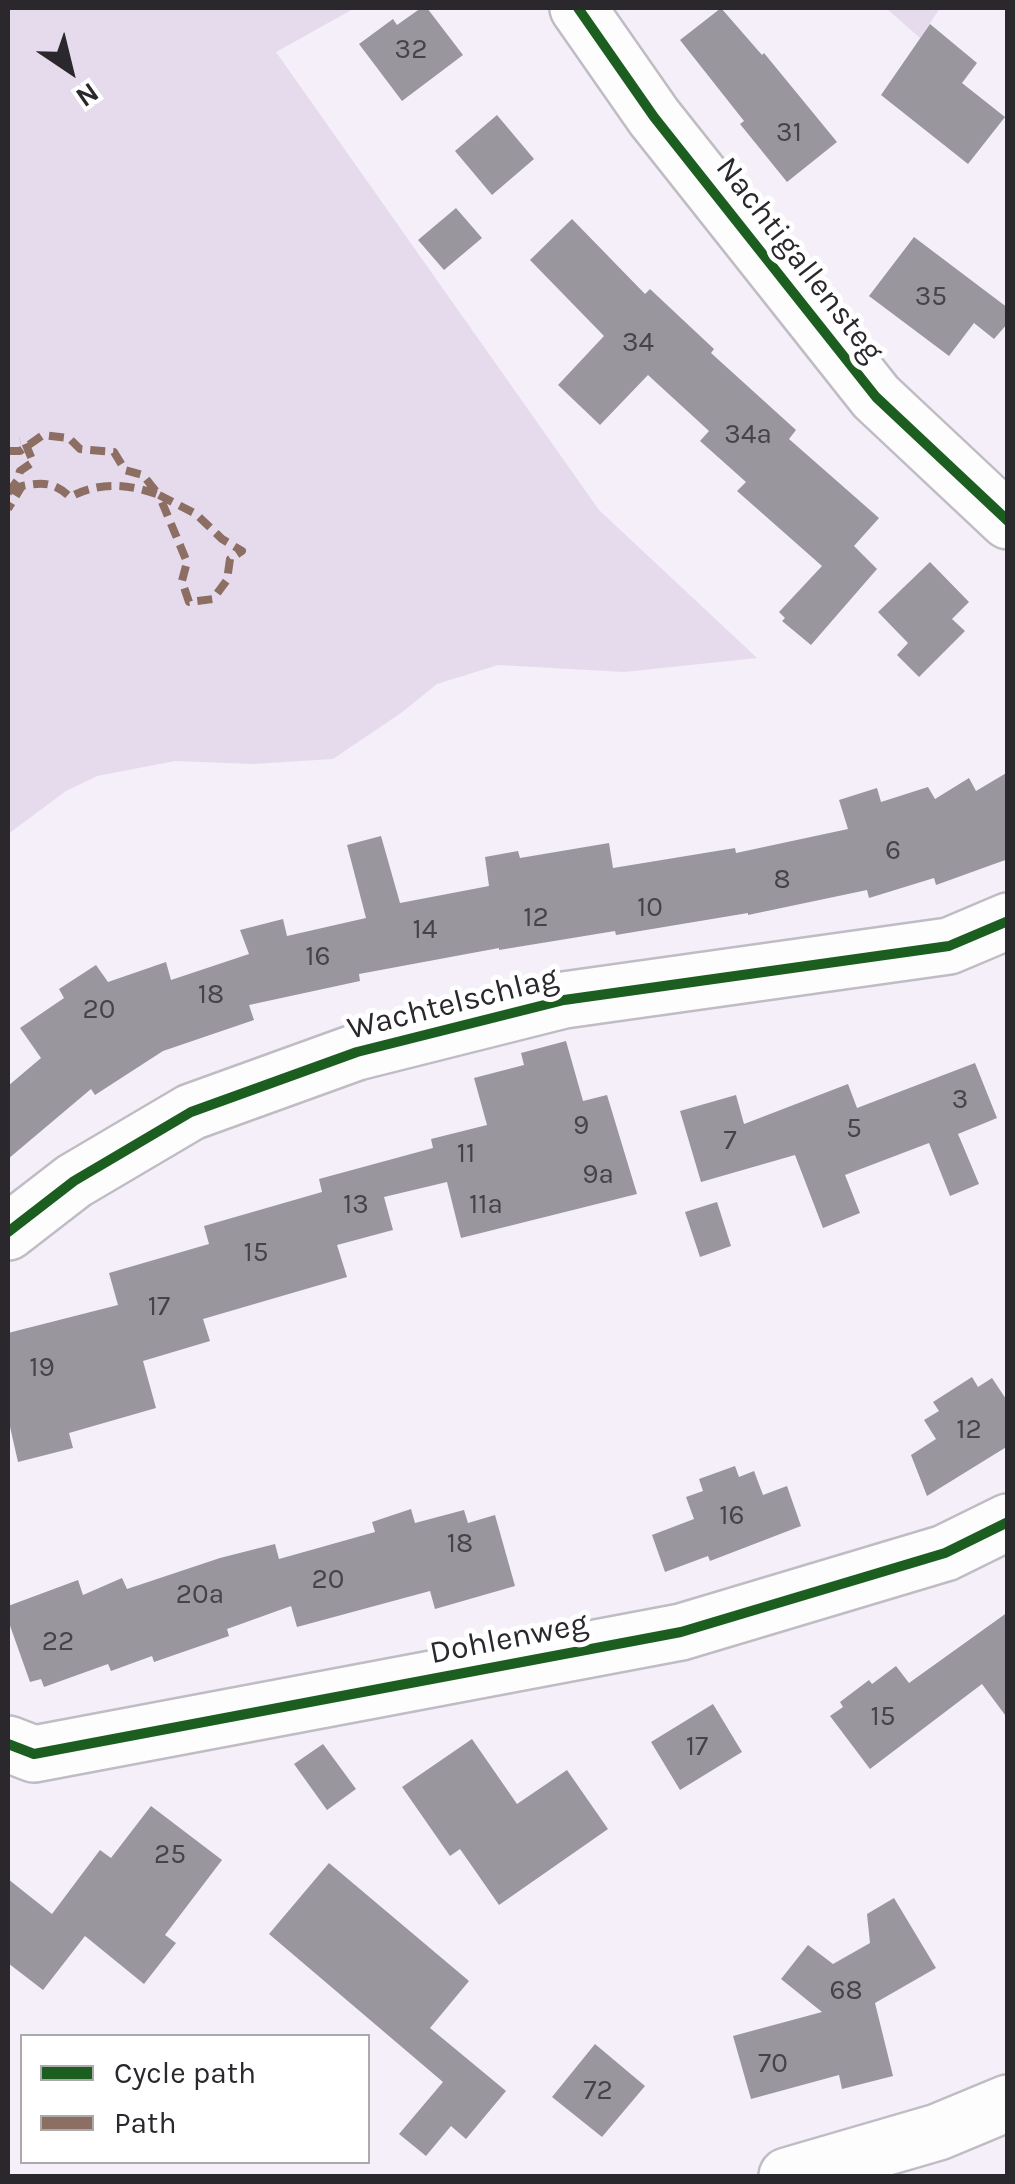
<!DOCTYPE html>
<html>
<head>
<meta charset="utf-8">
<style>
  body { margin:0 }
  #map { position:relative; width:1015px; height:2184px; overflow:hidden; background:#f4eff9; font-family:Karla,sans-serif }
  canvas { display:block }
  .frame { position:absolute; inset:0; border:10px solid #2a272d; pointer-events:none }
  .legend { position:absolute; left:20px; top:2034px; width:350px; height:130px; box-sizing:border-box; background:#fff; border:2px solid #aaa9ab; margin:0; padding:12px 18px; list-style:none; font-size:30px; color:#2a272d }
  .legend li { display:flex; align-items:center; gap:20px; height:50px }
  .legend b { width:50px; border:2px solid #aaa9ab }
  .north { position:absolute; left:20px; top:20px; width:100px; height:100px; -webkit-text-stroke:8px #fff; paint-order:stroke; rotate:145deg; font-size:28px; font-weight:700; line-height:40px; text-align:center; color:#2a272d }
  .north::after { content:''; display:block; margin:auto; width:35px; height:45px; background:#2a272d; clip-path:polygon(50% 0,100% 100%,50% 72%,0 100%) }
</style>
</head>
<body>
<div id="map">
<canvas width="1015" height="2184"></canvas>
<div class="frame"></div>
<ul class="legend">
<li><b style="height:12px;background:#1b5e20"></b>Cycle path</li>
<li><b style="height:12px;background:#8d6e63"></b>Path</li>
</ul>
<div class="north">N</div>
</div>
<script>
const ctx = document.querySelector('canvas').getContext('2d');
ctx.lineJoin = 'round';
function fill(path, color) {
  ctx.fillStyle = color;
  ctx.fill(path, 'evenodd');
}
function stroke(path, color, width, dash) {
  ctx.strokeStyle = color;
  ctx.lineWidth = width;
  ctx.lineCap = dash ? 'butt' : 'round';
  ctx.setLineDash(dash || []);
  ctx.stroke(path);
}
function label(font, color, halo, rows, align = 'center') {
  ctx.font = font + ' Karla,sans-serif';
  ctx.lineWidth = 10;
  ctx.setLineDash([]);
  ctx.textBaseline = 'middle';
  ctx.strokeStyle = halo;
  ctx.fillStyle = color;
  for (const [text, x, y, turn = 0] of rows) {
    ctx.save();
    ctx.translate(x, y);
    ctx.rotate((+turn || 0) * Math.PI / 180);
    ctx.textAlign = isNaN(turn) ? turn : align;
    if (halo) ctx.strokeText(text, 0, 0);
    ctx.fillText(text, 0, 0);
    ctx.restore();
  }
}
const green = new Path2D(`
  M 8,8 L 355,8 L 276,52 L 599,510 L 757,658 L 624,672 L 498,665 L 437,684 L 401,713 L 333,759 L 253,764 L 175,761 L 97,776 L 66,791 L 8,834 Z
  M 886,8 L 940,8 L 920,38 Z`);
const building = new Path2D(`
  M 421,8 L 427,8 L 463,55 L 402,101 L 359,44 L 393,19 L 397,25 Z
  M 721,8 L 762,55 L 764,53 L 837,142 L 787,182 L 740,124 L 744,121 L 680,40 Z
  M 930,24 L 977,63 L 962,83 L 1005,117 L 968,164 L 881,95 Z
  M 497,115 L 534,159 L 492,195 L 455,151 Z
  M 456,208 L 482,238 L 444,270 L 418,240 Z
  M 572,219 L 645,294 L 650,289 L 714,349 L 711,353 L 796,430 L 789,439 L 879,518 L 854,546 L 877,569 L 811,645 L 782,621 L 785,618 L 779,612 L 822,566 L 737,491 L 746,482 L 700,441 L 709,431 L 648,375 L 600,425 L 558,385 L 604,336 L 530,260 Z
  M 914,237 L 1008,308 L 1008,323 L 994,339 L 974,323 L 949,356 L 869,296 Z
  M 930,562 L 969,602 L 952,619 L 965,631 L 919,677 L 897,655 L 908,643 L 878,612 Z
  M 1008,772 L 1008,859 L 936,885 L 934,878 L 869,898 L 867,890 L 748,915 L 748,913 L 616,935 L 615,931 L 499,950 L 499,948 L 359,974 L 360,981 L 249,1005 L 254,1020 L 163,1051 L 95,1095 L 91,1089 L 8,1159 L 8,1086 L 41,1058 L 20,1028 L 64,998 L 59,989 L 96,965 L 108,982 L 166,962 L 171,980 L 249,954 L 240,930 L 283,919 L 287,936 L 366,918 L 347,845 L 381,836 L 400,903 L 489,886 L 485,857 L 518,851 L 520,858 L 609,843 L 613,868 L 735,848 L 736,853 L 848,829 L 839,800 L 877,788 L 881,802 L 928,787 L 935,799 L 969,778 L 976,791 Z
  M 566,1041 L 583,1101 L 607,1095 L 637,1194 L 461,1238 L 447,1182 L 384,1197 L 393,1230 L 337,1245 L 347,1277 L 203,1319 L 210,1341 L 143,1361 L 156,1408 L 69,1433 L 73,1448 L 18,1462 L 8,1418 L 8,1333 L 118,1305 L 109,1273 L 209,1244 L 204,1226 L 322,1192 L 319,1179 L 433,1148 L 431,1139 L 487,1125 L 474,1078 L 524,1065 L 521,1053 Z
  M 975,1063 L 997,1118 L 958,1134 L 979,1184 L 950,1196 L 929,1143 L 845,1175 L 860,1213 L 823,1228 L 795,1155 L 701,1182 L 680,1111 L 736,1095 L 744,1124 L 848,1084 L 857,1108 Z
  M 717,1202 L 731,1246 L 700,1257 L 685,1212 Z
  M 972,1377 L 978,1387 L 992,1378 L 1008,1402 L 1008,1446 L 927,1496 L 911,1455 L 936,1439 L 924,1420 L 939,1411 L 933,1402 Z
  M 735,1466 L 739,1477 L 754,1471 L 763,1495 L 787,1486 L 801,1526 L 710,1561 L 708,1556 L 665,1572 L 652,1535 L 694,1519 L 686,1497 L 703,1491 L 699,1479 Z
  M 411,1509 L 415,1523 L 464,1510 L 468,1523 L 495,1515 L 515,1586 L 435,1609 L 430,1591 L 297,1627 L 291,1606 L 227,1629 L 229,1636 L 154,1662 L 152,1656 L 111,1671 L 108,1664 L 44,1687 L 41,1679 L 30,1682 L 8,1620 L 8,1606 L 78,1580 L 83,1595 L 122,1578 L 127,1589 L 220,1558 L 275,1544 L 279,1559 L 375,1532 L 372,1522 Z
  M 1008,1612 L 1008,1719 L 982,1684 L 870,1769 L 830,1716 L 843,1707 L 840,1702 L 869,1680 L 872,1684 L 896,1666 L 909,1683 Z
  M 713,1704 L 742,1752 L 680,1790 L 651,1742 Z
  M 472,1739 L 517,1804 L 567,1770 L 608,1829 L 499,1905 L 460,1849 L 450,1856 L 402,1787 Z
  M 323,1744 L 356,1789 L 327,1810 L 294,1764 Z
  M 151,1806 L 222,1860 L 165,1935 L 176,1943 L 144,1984 L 85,1936 L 43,1990 L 8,1963 L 8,1879 L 52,1914 L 100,1850 L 111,1858 Z
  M 329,1863 L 469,1981 L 430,2028 L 506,2091 L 466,2139 L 451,2126 L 426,2156 L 399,2134 L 443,2082 L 269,1934 Z
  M 894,1898 L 936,1968 L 875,2003 L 893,2076 L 842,2089 L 839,2075 L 751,2099 L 733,2036 L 822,2012 L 781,1979 L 808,1945 L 833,1964 L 870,1943 L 867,1914 Z
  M 595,2044 L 645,2086 L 602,2137 L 552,2097 Z`);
const minor = new Path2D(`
  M 578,8 L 654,117 L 876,397 L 1008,521
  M 8,1232 L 74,1181 L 191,1112 L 357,1052 L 564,1000 L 949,946 L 1008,921
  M 8,1744 L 34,1754 L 681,1632 L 945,1553 L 1008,1522
  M 787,2176 L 938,2132 L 1008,2103`);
const quiet = new Path2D(`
  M 8,451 L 20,451 L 43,435 L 69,438 L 80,449 L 114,452 L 125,470 L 143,475 L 159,495 C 129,484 100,481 70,497 C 54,482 43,482 22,486 L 8,509
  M 8,493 L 17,481 L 20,471 L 33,462 L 24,440 L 20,441
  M 159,495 L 196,514 L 222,539 L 242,551 L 230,559 L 227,580 L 213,599 L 189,602 L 182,581 L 187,562 Z`);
const cycleway = new Path2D(`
  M 578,8 L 654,117 L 876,397 L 1008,521
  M 8,1232 L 74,1181 L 191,1112 L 357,1052 L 564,1000 L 949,946 L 1008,921
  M 8,1744 L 34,1754 L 681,1632 L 945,1553 L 1008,1522`);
const numberNames = [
  ["32",411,50],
  ["31",789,133],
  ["35",931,297],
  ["34",638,343],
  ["34a",748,435],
  ["6",893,851],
  ["8",782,880],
  ["10",650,908],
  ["12",536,918],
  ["14",425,930],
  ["16",318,957],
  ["18",211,995],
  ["20",99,1010],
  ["3",960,1100],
  ["9",581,1126],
  ["5",854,1129],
  ["7",730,1141],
  ["11",466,1154],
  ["9a",598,1175],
  ["13",356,1205],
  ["11a",486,1205],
  ["15",256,1253],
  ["17",159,1307],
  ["19",42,1368],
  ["12",969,1430],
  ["16",732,1516],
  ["18",460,1544],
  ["20",328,1580],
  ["20a",200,1595],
  ["22",58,1642],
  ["15",883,1717],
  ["17",697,1747],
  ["25",170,1855],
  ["68",846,1991],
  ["70",773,2064],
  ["72",598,2091]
];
const streetNames = [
  ["Nachtigallensteg",799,260,52],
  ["Wachtelschlag",453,1004,-14],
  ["Dohlenweg",509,1639,-11]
];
fill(green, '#e5dbed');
fill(building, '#9a969e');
stroke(minor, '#c0bcc4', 60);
stroke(minor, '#fdfdfe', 55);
stroke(quiet, '#8d6e63', 8, [15, 8]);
stroke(cycleway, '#1b5e20', 10);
label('28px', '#464349', null, numberNames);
label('32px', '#2a272d', '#fff', streetNames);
</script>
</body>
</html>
